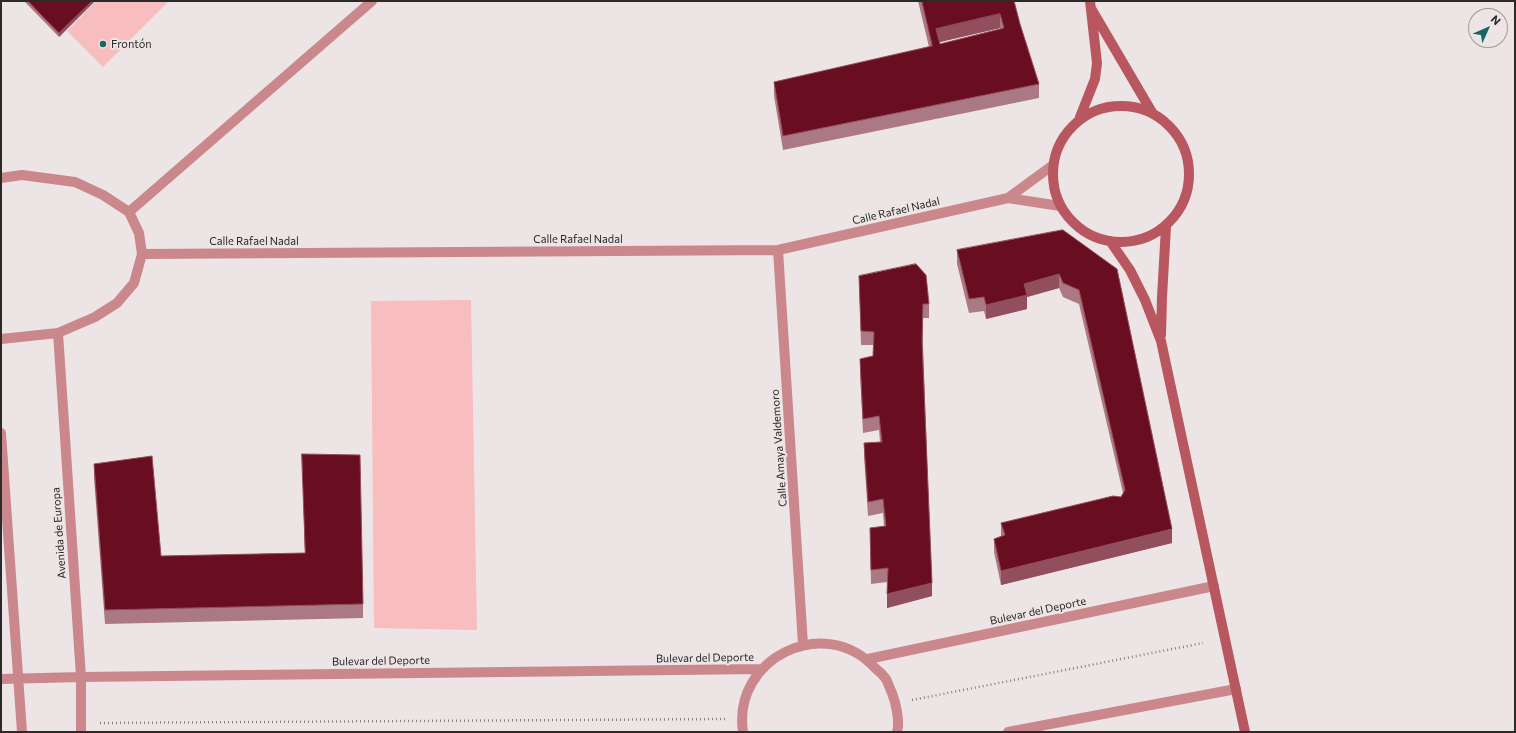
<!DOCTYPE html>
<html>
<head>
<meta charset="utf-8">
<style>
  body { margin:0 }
  #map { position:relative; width:1516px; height:733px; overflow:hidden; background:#ede5e5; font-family:Commissioner,sans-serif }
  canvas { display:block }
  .frame { position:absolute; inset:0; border:2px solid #2c2929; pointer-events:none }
  .north { position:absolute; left:1468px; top:8px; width:40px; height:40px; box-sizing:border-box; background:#ede5e5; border:1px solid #a09a9a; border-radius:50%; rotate:45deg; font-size:11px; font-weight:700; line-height:16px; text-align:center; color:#2c2929 }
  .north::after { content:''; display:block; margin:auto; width:14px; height:18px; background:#186664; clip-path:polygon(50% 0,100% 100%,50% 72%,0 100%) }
</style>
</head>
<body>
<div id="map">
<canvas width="1516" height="733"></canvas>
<div class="frame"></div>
<div class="north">N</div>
</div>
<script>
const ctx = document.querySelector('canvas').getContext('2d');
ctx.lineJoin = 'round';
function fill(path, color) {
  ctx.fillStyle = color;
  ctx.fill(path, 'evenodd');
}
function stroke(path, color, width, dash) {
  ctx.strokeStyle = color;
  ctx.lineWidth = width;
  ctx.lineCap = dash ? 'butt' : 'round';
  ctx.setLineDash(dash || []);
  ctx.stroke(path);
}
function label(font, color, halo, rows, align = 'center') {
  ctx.font = font + ' Commissioner,sans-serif';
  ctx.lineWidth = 4;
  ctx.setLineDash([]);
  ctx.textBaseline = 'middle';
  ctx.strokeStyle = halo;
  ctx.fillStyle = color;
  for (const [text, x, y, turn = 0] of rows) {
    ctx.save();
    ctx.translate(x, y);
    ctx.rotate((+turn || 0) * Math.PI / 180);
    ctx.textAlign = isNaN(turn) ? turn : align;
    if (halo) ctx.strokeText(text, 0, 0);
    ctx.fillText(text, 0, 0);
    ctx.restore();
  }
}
const green = new Path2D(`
  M 96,1 L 169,1 L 103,67 L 67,31 Z
  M 471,300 L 477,630 L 374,628 L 371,301 Z`);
const path = new Path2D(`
  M 912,700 L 1203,643
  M 100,723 L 726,719`);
const street = new Path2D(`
  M 1,178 L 22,175 L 75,182 L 103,195 L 129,212 L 139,233 L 142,254 L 134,283 L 117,303 L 95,317 L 58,333 L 1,339
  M 1008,198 L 1060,206
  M 129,212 L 372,1
  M 778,250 L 803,645
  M 142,254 L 778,250 L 1008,198 L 1053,165
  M 58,333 L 81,677 L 81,732
  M 1,433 L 22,732
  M 868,659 L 1214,586
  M 1,679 L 81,677 L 761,669
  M 743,732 C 732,658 825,613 875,668 C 879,671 883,675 886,679 C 888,683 890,689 892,693 C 896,703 900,722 897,732
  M 1008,732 L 1236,689`);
const secondary = new Path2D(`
  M 1092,10 L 1153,114
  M1053 174a68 68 0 1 1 136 0a68 68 0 1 1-136 0Z
  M 1080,117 L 1095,79 L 1097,63 L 1090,1
  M 1110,241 L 1130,270 L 1145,300 L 1161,341 L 1245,732
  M 1161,335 L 1162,297 L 1166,227`);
const wall = new Path2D(`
  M 24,1 L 95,1 L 59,37 Z
  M 918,1 L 1014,1 L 1020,24 L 1039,84 L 1039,98 L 783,150 L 774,96 L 774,82 L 929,47 ZM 1000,28 L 1000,29 L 940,44 L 939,42 Z
  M 1063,230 L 1172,543 L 1001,585 L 994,552 L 994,539 L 1001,536 L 1001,523 L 1121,497 L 1123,493 L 1079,304 L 1063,297 L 1059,288 L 1027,297 L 1027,309 L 986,319 L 984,311 L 969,313 L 957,264 L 957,250 Z
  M 859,276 L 929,304 L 929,318 L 923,318 L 923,345 L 932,596 L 887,608 L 887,582 L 871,584 L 870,528 L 884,526 L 883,513 L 868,516 L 864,456 L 864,443 L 880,442 L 879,430 L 863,433 L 860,372 L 860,359 L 873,356 L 873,345 L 861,345 Z
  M 302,454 L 363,604 L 363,618 L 105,624 L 94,478 L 94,464 L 161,556 L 305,553 Z`);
const shadedWall = new Path2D(`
  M 92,1 L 95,1 L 59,37 L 59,33 Z
  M 1000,14 L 1000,28 L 936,43 L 936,29 Z
  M 1059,274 L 1059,288 L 1027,297 L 1027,309 L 986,319 L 986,305 L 1024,284 Z
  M 1172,529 L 1172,543 L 1001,585 L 1001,571 Z
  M 932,583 L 932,596 L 887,608 L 887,594 Z`);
const building = new Path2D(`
  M 28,1 L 92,1 L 59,33 Z
  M 922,1 L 1014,1 L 1020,24 L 1039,84 L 783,136 L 774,82 L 932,46 ZM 1000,14 L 1004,28 L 940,44 L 936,29 Z
  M 1063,230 L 1117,269 L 1172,529 L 1001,571 L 994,539 L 1005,535 L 1001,523 L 1113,496 L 1121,497 L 1125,490 L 1079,290 L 1063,283 L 1059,274 L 1024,284 L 1027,295 L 986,305 L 984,297 L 969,299 L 957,250 Z
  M 916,264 L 926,275 L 929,304 L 923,304 L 922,341 L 932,583 L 887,594 L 888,568 L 871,570 L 870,528 L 886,526 L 883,499 L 868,502 L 864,443 L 882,442 L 879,416 L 863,419 L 860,359 L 873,356 L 874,332 L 861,331 L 859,276 Z
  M 302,454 L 360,455 L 363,604 L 105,610 L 94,464 L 152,456 L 161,556 L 305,553 Z`);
const markers = [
  [103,44,4,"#186664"]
];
const poiNames = [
  ["Frontón",111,44]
];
const streetNames = [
  ["Calle Rafael Nadal",896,211,-13],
  ["Calle Rafael Nadal",578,239],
  ["Calle Rafael Nadal",254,241],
  ["Calle Amaya Valdemoro",779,448,-94],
  ["Avenida de Europa",59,533,-94],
  ["Bulevar del Deporte",1038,611,-12],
  ["Bulevar del Deporte",705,658,-1],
  ["Bulevar del Deporte",381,661,-1]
];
fill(green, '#f7bdbf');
stroke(path, '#868181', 2.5, [1, 3]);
stroke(street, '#cb888c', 10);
stroke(secondary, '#b85760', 10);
fill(wall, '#ab7983');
fill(shadedWall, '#914e5c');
fill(building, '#690d21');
stroke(building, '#914e5c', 1);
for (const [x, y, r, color] of markers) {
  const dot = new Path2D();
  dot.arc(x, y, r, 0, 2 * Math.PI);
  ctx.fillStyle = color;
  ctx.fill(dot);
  stroke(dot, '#ede5e5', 1.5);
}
label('11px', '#2c2929', '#ede5e5', poiNames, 'left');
label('11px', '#2c2929', '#ede5e5', streetNames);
</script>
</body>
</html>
